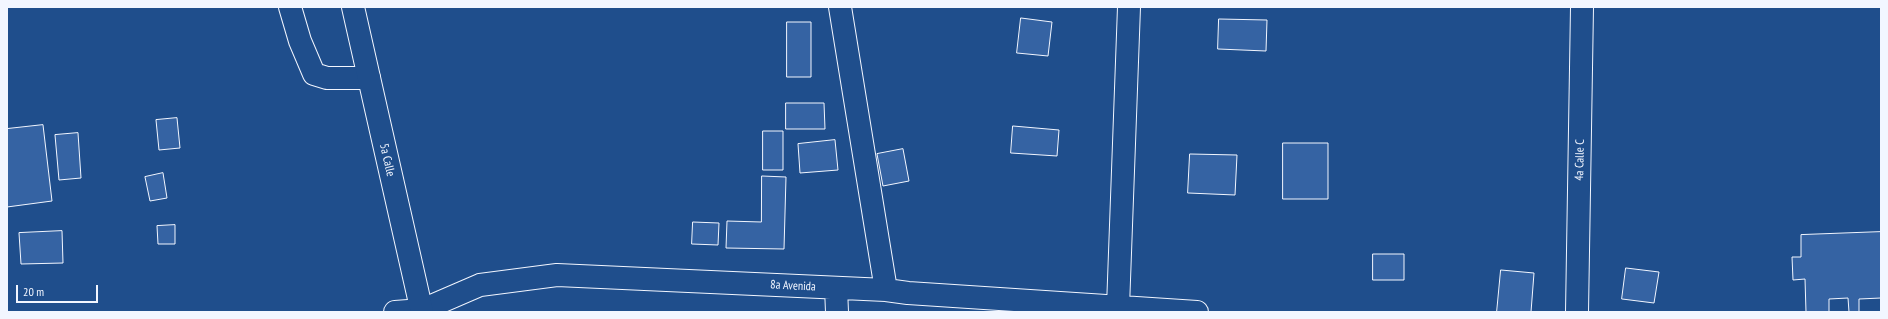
<!DOCTYPE html>
<html>
<head>
<meta charset="utf-8">
<style>
  body { margin:0 }
  #map { position:relative; width:1888px; height:319px; overflow:hidden; background:#1f4e8c; font-family:"PT Sans Narrow",sans-serif }
  canvas { display:block }
  .frame { position:absolute; inset:0; border:8px solid #f2f6ff; pointer-events:none }
  .scale { position:absolute; left:16px; top:285px; width:82px; height:18px; box-sizing:border-box; border:2px solid #f2f6ff; border-top:0; padding-left:5px; font-size:12px; line-height:14px; white-space:nowrap; color:#f2f6ff; -webkit-text-stroke:3px #1f4e8c; paint-order:stroke }
</style>
</head>
<body>
<div id="map">
<canvas width="1888" height="319"></canvas>
<div class="frame"></div>
<div class="scale">20 m</div>
</div>
<script>
const ctx = document.querySelector('canvas').getContext('2d');
ctx.lineJoin = 'round';
function fill(path, color) {
  ctx.fillStyle = color;
  ctx.fill(path, 'evenodd');
}
function stroke(path, color, width, dash) {
  ctx.strokeStyle = color;
  ctx.lineWidth = width;
  ctx.lineCap = dash ? 'butt' : 'round';
  ctx.setLineDash(dash || []);
  ctx.stroke(path);
}
function label(font, color, halo, rows, align = 'center') {
  ctx.font = font + ' "PT Sans Narrow",sans-serif';
  ctx.lineWidth = 3;
  ctx.setLineDash([]);
  ctx.textBaseline = 'middle';
  ctx.strokeStyle = halo;
  ctx.fillStyle = color;
  for (const [text, x, y, turn = 0] of rows) {
    ctx.save();
    ctx.translate(x, y);
    ctx.rotate((+turn || 0) * Math.PI / 180);
    ctx.textAlign = isNaN(turn) ? turn : align;
    if (halo) ctx.strokeText(text, 0, 0);
    ctx.fillText(text, 0, 0);
    ctx.restore();
  }
}
const building = new Path2D(`
  M 1021,18 L 1052,22 L 1048,56 L 1017,53 Z
  M 1219,19 L 1267,20 L 1266,51 L 1218,49 Z
  M 787,22 L 811,22 L 811,77 L 787,77 Z
  M 786,103 L 824,103 L 825,129 L 786,129 Z
  M 177,118 L 180,148 L 159,150 L 156,120 Z
  M 43,125 L 52,201 L 7,207 L 7,129 Z
  M 1013,126 L 1059,130 L 1057,156 L 1011,153 Z
  M 763,131 L 783,131 L 783,170 L 763,170 Z
  M 78,133 L 81,178 L 59,180 L 55,135 Z
  M 835,140 L 838,170 L 800,173 L 798,144 Z
  M 1283,143 L 1328,143 L 1328,199 L 1283,199 Z
  M 903,149 L 909,181 L 883,186 L 877,154 Z
  M 1190,154 L 1237,155 L 1235,195 L 1188,193 Z
  M 163,173 L 167,198 L 150,201 L 145,177 Z
  M 762,176 L 786,177 L 784,249 L 726,248 L 727,221 L 761,222 Z
  M 693,222 L 719,223 L 718,245 L 692,244 Z
  M 175,225 L 175,244 L 158,244 L 157,226 Z
  M 62,231 L 63,263 L 21,264 L 19,233 Z
  M 1881,232 L 1881,298 L 1859,299 L 1859,312 L 1849,312 L 1848,298 L 1829,299 L 1829,312 L 1806,312 L 1805,279 L 1793,280 L 1792,257 L 1801,257 L 1801,235 Z
  M 1373,254 L 1404,254 L 1404,280 L 1373,280 Z
  M 1626,268 L 1659,272 L 1654,303 L 1622,299 Z
  M 1501,270 L 1534,273 L 1531,312 L 1497,312 Z`);
const minor = new Path2D(`
  M 290,7 L 300,41 L 314,74 L 327,78 L 369,78
  M 840,7 L 886,290
  M 836,288 L 837,312
  M 1118,307 L 1129,7
  M 395,312 L 422,310 L 480,285 L 557,275 L 886,290 L 908,293 L 1197,312
  M 1577,312 L 1582,7`);
const major = new Path2D(`
  M 353,7 L 422,312`);
const streetNames = [
  ["5a Calle",387,160,77],
  ["4a Calle C",1580,160,-89],
  ["8a Avenida",793,286,3]
];
fill(building, '#3563a3');
stroke(building, '#f2f6ff', 1);
stroke(minor, '#f2f6ff', 24);
stroke(major, '#f2f6ff', 24);
stroke(minor, '#1f4e8c', 22);
stroke(major, '#1f4e8c', 22);
label('12px', '#f2f6ff', '#1f4e8c', streetNames);
</script>
</body>
</html>
